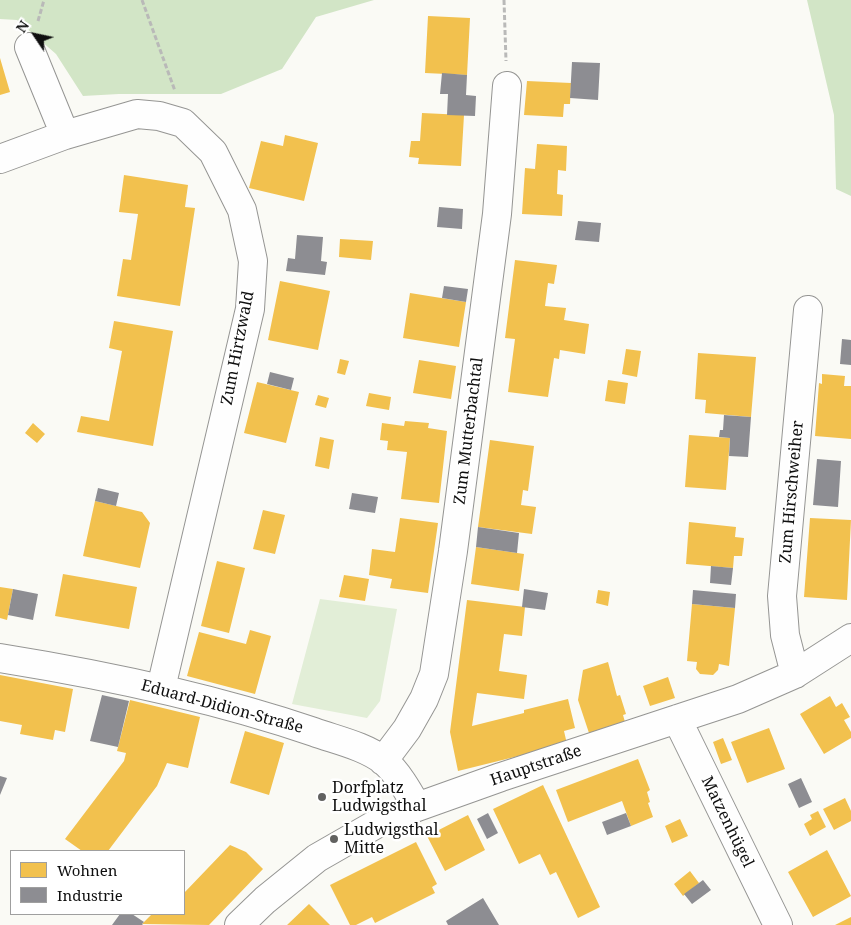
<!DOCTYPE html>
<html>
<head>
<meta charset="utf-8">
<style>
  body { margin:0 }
  #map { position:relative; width:851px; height:925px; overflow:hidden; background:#fafaf5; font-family:"Noto Serif",serif }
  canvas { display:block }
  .legend { position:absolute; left:10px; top:850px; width:175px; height:65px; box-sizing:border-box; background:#fff; border:1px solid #9f9f9f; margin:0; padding:6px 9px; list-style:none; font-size:15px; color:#0f0f0f }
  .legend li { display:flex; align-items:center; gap:10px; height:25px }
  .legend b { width:25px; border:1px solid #9f9f9f }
  .north { position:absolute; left:10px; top:10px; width:50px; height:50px; -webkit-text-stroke:4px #fff; paint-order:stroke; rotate:304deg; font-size:14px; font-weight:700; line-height:20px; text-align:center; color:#0f0f0f }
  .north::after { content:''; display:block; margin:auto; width:18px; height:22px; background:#0f0f0f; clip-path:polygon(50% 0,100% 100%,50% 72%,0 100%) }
</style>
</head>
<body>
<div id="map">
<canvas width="851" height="925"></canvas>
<ul class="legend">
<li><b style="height:14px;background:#f2c14e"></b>Wohnen</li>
<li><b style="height:14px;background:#8d8d92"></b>Industrie</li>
</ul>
<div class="north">N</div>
</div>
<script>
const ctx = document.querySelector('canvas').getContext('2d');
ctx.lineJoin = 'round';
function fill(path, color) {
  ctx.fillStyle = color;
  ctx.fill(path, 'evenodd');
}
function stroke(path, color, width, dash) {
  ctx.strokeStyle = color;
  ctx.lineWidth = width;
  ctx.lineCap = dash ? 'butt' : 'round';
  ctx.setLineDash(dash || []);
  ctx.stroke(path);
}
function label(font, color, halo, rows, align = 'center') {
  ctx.font = font + ' "Noto Serif",serif';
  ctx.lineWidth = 5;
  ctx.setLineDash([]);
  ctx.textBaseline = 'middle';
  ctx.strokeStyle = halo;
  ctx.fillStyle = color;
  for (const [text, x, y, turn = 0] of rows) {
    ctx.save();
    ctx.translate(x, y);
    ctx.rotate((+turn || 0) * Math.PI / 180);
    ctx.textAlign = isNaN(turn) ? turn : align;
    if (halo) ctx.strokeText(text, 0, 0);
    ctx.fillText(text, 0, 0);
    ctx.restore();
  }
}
const green = new Path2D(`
  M 320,599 L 397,609 L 380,701 L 367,718 L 292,704 Z`);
const forest = new Path2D(`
  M 0,0 L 374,0 L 316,17 L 282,69 L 221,94 L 119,94 L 83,96 L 56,54 L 17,20 L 0,19 Z
  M 807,0 L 851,0 L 851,196 L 836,189 L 834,115 Z`);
const homes = new Path2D(`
  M 428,16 L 470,18 L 467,75 L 425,73 Z
  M 0,58 L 10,92 L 0,95 Z
  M 527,81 L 571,83 L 570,104 L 564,104 L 563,117 L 524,115 Z
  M 422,113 L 464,115 L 461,166 L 418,164 L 419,158 L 409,157 L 411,141 L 420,141 Z
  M 285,135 L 318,143 L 304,201 L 249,188 L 261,141 L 283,146 Z
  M 537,144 L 567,146 L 566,171 L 558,170 L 557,194 L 563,195 L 562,216 L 522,214 L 525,168 L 535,169 Z
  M 124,175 L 188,185 L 185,207 L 195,208 L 180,306 L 117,296 L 123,259 L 131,260 L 138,214 L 119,212 Z
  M 340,239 L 373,241 L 371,260 L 339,257 Z
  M 515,260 L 557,265 L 554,284 L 548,283 L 545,306 L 566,308 L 564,320 L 589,324 L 585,354 L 560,350 L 559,359 L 554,358 L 548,397 L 508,392 L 515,339 L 505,338 Z
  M 280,281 L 330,291 L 318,350 L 268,340 Z
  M 410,293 L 466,302 L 459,347 L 403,338 Z
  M 114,321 L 173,331 L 153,446 L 77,432 L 81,416 L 109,421 L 122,351 L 109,348 Z
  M 626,349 L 641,351 L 637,377 L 622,374 Z
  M 698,353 L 756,357 L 751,417 L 705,413 L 706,400 L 695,399 Z
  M 340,359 L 349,361 L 345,375 L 337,373 Z
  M 419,360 L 456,366 L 451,399 L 413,393 Z
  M 822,374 L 845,376 L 844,386 L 851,386 L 851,439 L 815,436 L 819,383 L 822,384 Z
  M 608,380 L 628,383 L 625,404 L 605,401 Z
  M 257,382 L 299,392 L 286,443 L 244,433 Z
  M 369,393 L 391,397 L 389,410 L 366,406 Z
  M 318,395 L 329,398 L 326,408 L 315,405 Z
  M 405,421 L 429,423 L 428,428 L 447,431 L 439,503 L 401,499 L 407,452 L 387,450 L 388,441 L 380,440 L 382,423 L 404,426 Z
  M 33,423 L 45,434 L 37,443 L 25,433 Z
  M 689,435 L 730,438 L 726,490 L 685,487 Z
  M 320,437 L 334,440 L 329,469 L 315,466 Z
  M 490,440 L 534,446 L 528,491 L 523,490 L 521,505 L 536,507 L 532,534 L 478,527 Z
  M 95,501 L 142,512 L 150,523 L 140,568 L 83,556 Z
  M 263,510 L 285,515 L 275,554 L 253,549 Z
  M 400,518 L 438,523 L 428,593 L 390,588 L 392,579 L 369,575 L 372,549 L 395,552 Z
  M 810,518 L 851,520 L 847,600 L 804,597 Z
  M 689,522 L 736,527 L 735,537 L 744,538 L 742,556 L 734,556 L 733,568 L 686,564 Z
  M 476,547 L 524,554 L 519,591 L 471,584 Z
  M 217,561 L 245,568 L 229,633 L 201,626 Z
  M 63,574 L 137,587 L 129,629 L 55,616 Z
  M 344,575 L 369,579 L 365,601 L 339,597 Z
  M 0,587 L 13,589 L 7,620 L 0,618 Z
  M 598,590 L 610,592 L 608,606 L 596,603 Z
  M 467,600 L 525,607 L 522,636 L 504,634 L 499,671 L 527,675 L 524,699 L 477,693 L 472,726 L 524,713 L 524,710 L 568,699 L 575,728 L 564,731 L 567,744 L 458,771 L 450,732 Z
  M 692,604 L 735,608 L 729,666 L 719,664 L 718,670 L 713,675 L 700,674 L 696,669 L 697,662 L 687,661 Z
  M 250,630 L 271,636 L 255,694 L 187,676 L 199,632 L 246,644 Z
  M 608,662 L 617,696 L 620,695 L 626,714 L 623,715 L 625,722 L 589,733 L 578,700 L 583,670 Z
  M 0,675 L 73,689 L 65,732 L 55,730 L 53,740 L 20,734 L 22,725 L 0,721 Z
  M 668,677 L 675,698 L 650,706 L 643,686 Z
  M 830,696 L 836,707 L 842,703 L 850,717 L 844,720 L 851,732 L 851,738 L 824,754 L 800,714 Z
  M 130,700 L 200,717 L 188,768 L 167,763 L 157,786 L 108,851 L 82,851 L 65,839 L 124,761 L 126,753 L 117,751 Z
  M 769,728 L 785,769 L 747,783 L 731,742 Z
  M 245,731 L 284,743 L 269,795 L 230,783 Z
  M 723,738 L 732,760 L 721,764 L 713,742 Z
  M 638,759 L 650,790 L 647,792 L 650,802 L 648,803 L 653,817 L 631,826 L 622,801 L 568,822 L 556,790 Z
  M 543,785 L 600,907 L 578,918 L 556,872 L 550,875 L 540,854 L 519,864 L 493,809 Z
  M 845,798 L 851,811 L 851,821 L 834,830 L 823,809 Z
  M 818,811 L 826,827 L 810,836 L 804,824 L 812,819 L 810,815 Z
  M 468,815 L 485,850 L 445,871 L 427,836 Z
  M 680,819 L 688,836 L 672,843 L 665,826 Z
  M 416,842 L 437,884 L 432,887 L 435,893 L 375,923 L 372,917 L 356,925 L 350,925 L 330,885 Z
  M 230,845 L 246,852 L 263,869 L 209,925 L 142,924 L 152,914 L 184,914 L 184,893 Z
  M 827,850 L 851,896 L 813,917 L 788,872 Z
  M 690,871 L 699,883 L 683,896 L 674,884 Z
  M 309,904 L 330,925 L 287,925 Z
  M 851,917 L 851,925 L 835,925 Z`);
const industry = new Path2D(`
  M 572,62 L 600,63 L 598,100 L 570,98 Z
  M 442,73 L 467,75 L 466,95 L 476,96 L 475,116 L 447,115 L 448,94 L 440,94 Z
  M 439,207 L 463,209 L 462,229 L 437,227 Z
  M 578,221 L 601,223 L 599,242 L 575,240 Z
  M 297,235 L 323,237 L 321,261 L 327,262 L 325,275 L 286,271 L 288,258 L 295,259 Z
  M 444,286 L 468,289 L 466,302 L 442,298 Z
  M 842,339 L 851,340 L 851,365 L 840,364 Z
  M 270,372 L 294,378 L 291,390 L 267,384 Z
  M 724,415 L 751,417 L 748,457 L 729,456 L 730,438 L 719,437 L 720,430 L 723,430 Z
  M 817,459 L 841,461 L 838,507 L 813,505 Z
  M 98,488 L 119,493 L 116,506 L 95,501 Z
  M 352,493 L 378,497 L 375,513 L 349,509 Z
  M 478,527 L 519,533 L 517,553 L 476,547 Z
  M 711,566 L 733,568 L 731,585 L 710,583 Z
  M 13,589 L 38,594 L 33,620 L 8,615 Z
  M 524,589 L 548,593 L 545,610 L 522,607 Z
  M 693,590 L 736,594 L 735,608 L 692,604 Z
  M 102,695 L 129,701 L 118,747 L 90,741 Z
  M 0,776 L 7,778 L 0,795 Z
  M 801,778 L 812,802 L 799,808 L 788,784 Z
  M 488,813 L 498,833 L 487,839 L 477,819 Z
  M 626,813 L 631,826 L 607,835 L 602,822 Z
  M 703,880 L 711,890 L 692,904 L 684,894 Z
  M 483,898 L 499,925 L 448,925 L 446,921 Z
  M 120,914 L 132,914 L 144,922 L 142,924 L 143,925 L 112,925 Z`);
const path = new Path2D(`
  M 142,0 L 175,91
  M 504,0 L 506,61
  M 38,21 L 44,0`);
const minor = new Path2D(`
  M 29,47 L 65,135
  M 0,159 L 65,135 L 137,114 L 159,116 L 183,123 L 213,152 L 242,210 L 253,261 L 250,309 L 161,688
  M 0,658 C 106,675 212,697 314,732 C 336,740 365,746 384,761 C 398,773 408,791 417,807
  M 795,674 L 785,635 L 782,596 L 808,310
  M 677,719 L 778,925
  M 383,761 L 407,729 L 424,699 L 434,674 L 453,551 L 497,214 L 507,86
  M 239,925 L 265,900 L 317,858 L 378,823 L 417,807 L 501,777 L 738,699 L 795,674 L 851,638`);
const markers = [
  [322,797,5,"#616160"],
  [334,839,5,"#616160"]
];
const streetNames = [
  ["Zum Hirtzwald",238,348,-79],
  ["Zum Mutterbachtal",469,431,-83],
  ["Zum Hirschweiher",792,492,-85],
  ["Eduard-Didion-Straße",222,707,15],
  ["Hauptstraße",536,766,-19],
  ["Matzenhügel",727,822,64]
];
const poiNames = [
  ["Dorfplatz",332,788],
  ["Ludwigsthal",332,806],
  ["Ludwigsthal",344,830],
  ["Mitte",344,848]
];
fill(green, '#e2eed7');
fill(forest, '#d2e5c6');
fill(homes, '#f2c14e');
fill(industry, '#8d8d92');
stroke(minor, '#959593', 30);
stroke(path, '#b9b9b8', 3, [5, 2.5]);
stroke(minor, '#fefefe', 28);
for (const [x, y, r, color] of markers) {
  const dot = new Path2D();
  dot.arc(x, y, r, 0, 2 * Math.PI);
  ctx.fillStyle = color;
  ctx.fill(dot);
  stroke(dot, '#fff', 2);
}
label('16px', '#0f0f0f', '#fff', streetNames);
label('16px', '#0f0f0f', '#fff', poiNames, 'left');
</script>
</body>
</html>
